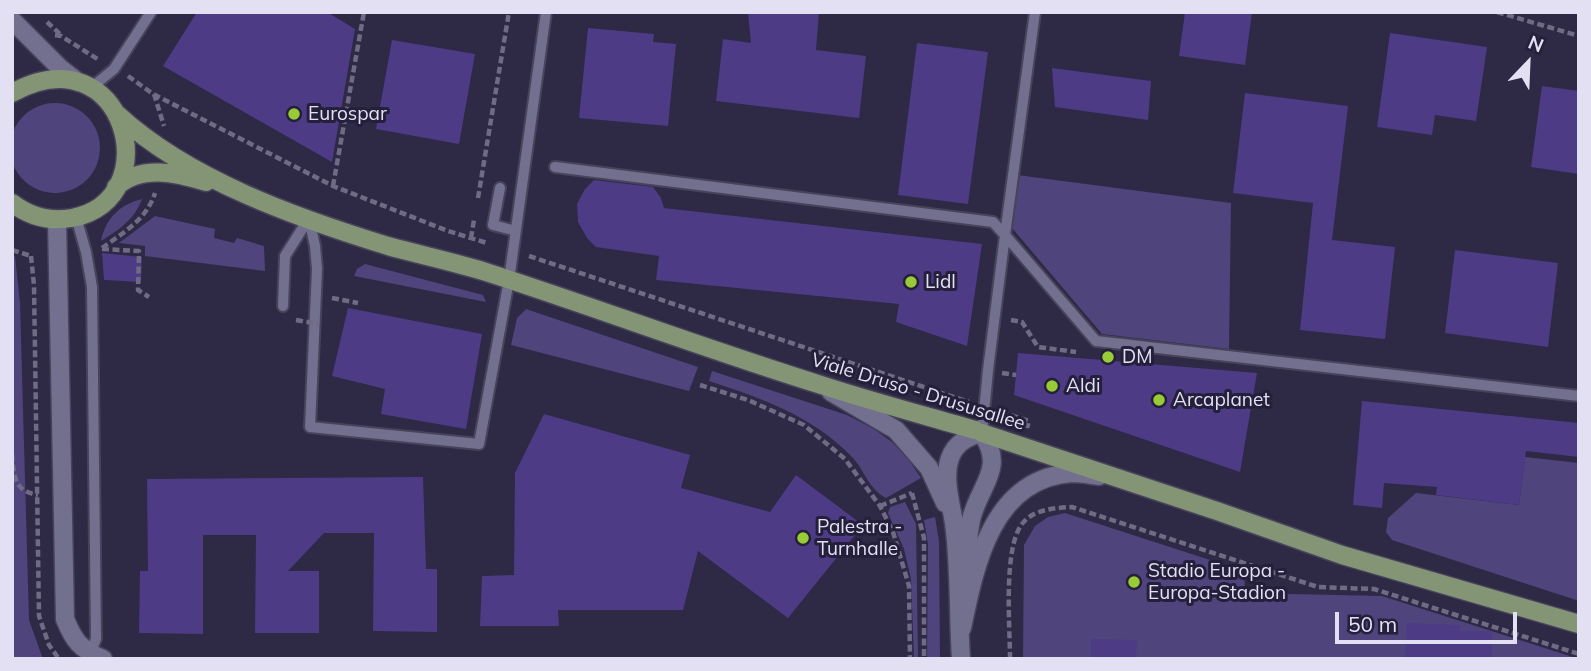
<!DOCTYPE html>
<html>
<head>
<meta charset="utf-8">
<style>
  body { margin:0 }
  #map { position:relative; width:1591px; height:671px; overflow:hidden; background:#2e2945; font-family:Mulish,sans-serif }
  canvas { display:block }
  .frame { position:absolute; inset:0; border:14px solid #e3e0f3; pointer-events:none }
  .north { position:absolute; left:1493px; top:28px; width:70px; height:70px; -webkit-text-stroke:5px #241f3a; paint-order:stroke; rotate:23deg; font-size:19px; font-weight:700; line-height:28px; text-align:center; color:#e3e0f3 }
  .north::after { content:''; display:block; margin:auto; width:24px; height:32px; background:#e3e0f3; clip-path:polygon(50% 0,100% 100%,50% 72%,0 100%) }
  .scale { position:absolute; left:1335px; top:612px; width:182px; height:32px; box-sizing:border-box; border:4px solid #e3e0f3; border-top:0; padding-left:9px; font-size:21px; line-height:24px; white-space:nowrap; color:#e3e0f3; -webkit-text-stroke:5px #241f3a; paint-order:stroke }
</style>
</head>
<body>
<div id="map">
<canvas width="1591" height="671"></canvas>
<div class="frame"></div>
<div class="north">N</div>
<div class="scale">50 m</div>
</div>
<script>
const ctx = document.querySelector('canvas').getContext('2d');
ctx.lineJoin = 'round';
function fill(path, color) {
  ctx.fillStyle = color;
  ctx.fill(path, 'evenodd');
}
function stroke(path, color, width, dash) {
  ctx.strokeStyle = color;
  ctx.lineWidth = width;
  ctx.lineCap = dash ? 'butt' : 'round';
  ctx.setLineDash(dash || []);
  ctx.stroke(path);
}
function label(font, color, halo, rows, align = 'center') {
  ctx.font = font + ' Mulish,sans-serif';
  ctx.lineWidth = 6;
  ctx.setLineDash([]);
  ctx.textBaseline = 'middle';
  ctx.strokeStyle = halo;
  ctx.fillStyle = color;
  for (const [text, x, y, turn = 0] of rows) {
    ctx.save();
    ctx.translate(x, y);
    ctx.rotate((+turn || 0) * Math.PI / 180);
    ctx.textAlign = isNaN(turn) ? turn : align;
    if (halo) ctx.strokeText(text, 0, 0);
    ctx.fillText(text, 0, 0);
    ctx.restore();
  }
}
const green = new Path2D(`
  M10 148a45 45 0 1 1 90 0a45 45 0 1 1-90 0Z
  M 1017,175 L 1231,203 L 1229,349 L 1102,334 L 1012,228 Z
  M 142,199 C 135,219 119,230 101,241 C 106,218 119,205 142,199 Z
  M 155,216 L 215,229 L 214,238 L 234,243 L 237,238 L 264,246 L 265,271 L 145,256 L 145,246 L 119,243 Z
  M 12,255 L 15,256 L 20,303 L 29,620 L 43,659 L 12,659 Z
  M 365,264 L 483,295 L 486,302 L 354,276 L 357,269 Z
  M 526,309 L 698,367 L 689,391 L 511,345 L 517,318 Z
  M 712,371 L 847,415 L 874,429 L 893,443 L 908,459 L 921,478 L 886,498 C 869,490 864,469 852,457 C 813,416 761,398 709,381 Z
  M 1525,457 L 1579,463 L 1579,601 L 1392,540 L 1386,532 L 1388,518 L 1416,493 L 1519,505 Z
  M 905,502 L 916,524 L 918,658 L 914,658 L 911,579 L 904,549 L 888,513 L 890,507 Z
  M 1065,513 L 1244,571 L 1245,593 L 1382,596 L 1579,659 L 1023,659 L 1024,545 L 1035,526 L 1048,517 Z
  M 935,517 L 939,541 L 940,659 L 927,659 L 928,544 L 924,520 Z`);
const building = new Path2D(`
  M 197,12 L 327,12 L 355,29 L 332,162 L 163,66 Z
  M 748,12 L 819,12 L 816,50 L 866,56 L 859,118 L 716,101 L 723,39 L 751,43 Z
  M 1185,12 L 1252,12 L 1245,65 L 1179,56 Z
  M 588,28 L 654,34 L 653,42 L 676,44 L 668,126 L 579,118 Z
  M 1390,33 L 1487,47 L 1476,121 L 1435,115 L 1432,135 L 1377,127 Z
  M 392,40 L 475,54 L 459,144 L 376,129 Z
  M 917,43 L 988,52 L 968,204 L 898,195 Z
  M 1052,68 L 1151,81 L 1148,120 L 1055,107 Z
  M 1542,86 L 1579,91 L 1579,174 L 1531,167 Z
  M 1245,93 L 1348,106 L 1332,240 L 1395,247 L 1385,339 L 1300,330 L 1313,203 L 1233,193 Z
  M 594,180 L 653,187 L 661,198 L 664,208 L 982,244 L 967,346 L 896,322 L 899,304 L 656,280 L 659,256 L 596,247 L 587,238 L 578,222 L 577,204 L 585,189 Z
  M 1455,250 L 1558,263 L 1548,347 L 1445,333 Z
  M 102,253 L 142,257 L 141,282 L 104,280 Z
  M 348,308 L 482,334 L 466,429 L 381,414 L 385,389 L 332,376 Z
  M 1018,353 L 1257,373 L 1240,472 L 1014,395 Z
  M 1362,401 L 1579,423 L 1579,457 L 1526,451 L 1519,505 L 1436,495 L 1437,487 L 1384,483 L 1382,508 L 1353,505 Z
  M 544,414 L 690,455 L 681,488 L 770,512 L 796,475 L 863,525 L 788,618 L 698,551 L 683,610 L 558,610 L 559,626 L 480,626 L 482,576 L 514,575 L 515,473 Z
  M 423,477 L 426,569 L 437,569 L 437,632 L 373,631 L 374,533 L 324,533 L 288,571 L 319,571 L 319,633 L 255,633 L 256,535 L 203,535 L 203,634 L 139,633 L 140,571 L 148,571 L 147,479 Z
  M 1407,623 L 1460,625 L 1460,631 L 1492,631 L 1492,659 L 1405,658 Z
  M 1091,639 L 1137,640 L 1136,659 L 1091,659 Z`);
const path = new Path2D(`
  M 1497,12 L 1579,36
  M 47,22 L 61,35
  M 55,35 L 61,36 L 99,60
  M 128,76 L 153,94 L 333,186 L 448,231 L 487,243
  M 154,94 L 164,126
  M 333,186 L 364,12
  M 478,198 L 509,12
  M 471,238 L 474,220
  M 102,248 C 123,233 147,219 155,193
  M 102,249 L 139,251 L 138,290 L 149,297
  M 12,250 L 31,256
  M 31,256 L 34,285 L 39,616 L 49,645 L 59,659
  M 529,256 L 969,402
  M 332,298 L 358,303
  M 1011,320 L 1022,322 L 1038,347 L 1076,352
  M 1002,373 L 1016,375
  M 700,385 L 748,400 L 804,425 L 845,459 L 880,506 L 893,532 L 909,586 L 910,659
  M 1001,412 L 1029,421 L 1027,428
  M 12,454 C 14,475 13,491 38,495
  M 912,493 L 924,538 L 924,659
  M 880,506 L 912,493
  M 1010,659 C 1010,626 1003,549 1022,524 C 1033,509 1055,508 1072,507 L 1318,587 L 1374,589 L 1579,654`);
const service = new Path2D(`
  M 91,88 L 114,69 L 151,12
  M 555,167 L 993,222 L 1005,235
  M 500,188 L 493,225 L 516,231
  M 76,217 L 86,252 L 92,287 L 96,639 L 90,653
  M 309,218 L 315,246 L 317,269 L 310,427 L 479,444 L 509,280 L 546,12
  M 1005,235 L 1035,12
  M 283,306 L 285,256 L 309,218
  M 982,433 L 988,370 L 1005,235 L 1096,341 L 1579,396`);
const minor = new Path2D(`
  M 57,220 L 65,619 C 74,641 80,649 103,659`);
const secondary = new Path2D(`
  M 12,20 L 60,68 L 78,82
  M 831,392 L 896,430 L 929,468 L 945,503
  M 966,565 C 967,549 968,532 972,516 C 982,482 1005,468 982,433
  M 962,628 C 975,565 992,478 1072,473 C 1081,473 1091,475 1099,476
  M 961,659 C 958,614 960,567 954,523 C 951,504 943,478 950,458 C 955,444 968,436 982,433`);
const primary = new Path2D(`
  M 12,93 C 125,30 170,200 72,218 C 50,222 29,216 12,203
  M 118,115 C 189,180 297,218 388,246 C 421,255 454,262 486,272 C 597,308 706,349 818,384 C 870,401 923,415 975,430
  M 116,187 C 141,164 177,173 206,182
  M 982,433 L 1217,511 L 1342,555 L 1579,624`);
const pathBridge = new Path2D(`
  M 296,320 L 319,324`);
const markers = [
  [294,114,7,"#99cb36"],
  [911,282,7,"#99cb36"],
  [1108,357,7,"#99cb36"],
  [1052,386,7,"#99cb36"],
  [1159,400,7,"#99cb36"],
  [803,538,7,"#99cb36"],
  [1134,582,7,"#99cb36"]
];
const poiNames = [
  ["Eurospar",308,114],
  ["Lidl",925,282],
  ["DM",1122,357],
  ["Aldi",1066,386],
  ["Arcaplanet",1173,400],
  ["Palestra -",817,527],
  ["Turnhalle",817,549],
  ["Stadio Europa -",1148,571],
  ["Europa-Stadion",1148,593]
];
const streetNames = [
  ["Viale Druso - Drususallee",918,392,17]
];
fill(green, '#50447d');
fill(building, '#4d3b86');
stroke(service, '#47435a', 14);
stroke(minor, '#47435a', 21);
stroke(secondary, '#47435a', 21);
stroke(primary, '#47435a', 21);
stroke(path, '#706b84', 4.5, [7, 3.5]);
stroke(service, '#736f8f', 10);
stroke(minor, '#736f8f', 18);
stroke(secondary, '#736f8f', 18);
stroke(primary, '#849576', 18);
stroke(pathBridge, '#706b84', 4.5, [7, 3.5]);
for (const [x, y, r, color] of markers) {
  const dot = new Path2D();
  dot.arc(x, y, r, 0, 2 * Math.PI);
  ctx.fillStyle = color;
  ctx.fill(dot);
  stroke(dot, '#241f3a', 2.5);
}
label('19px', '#e3e0f3', '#241f3a', poiNames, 'left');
label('19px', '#e3e0f3', '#241f3a', streetNames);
</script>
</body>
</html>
